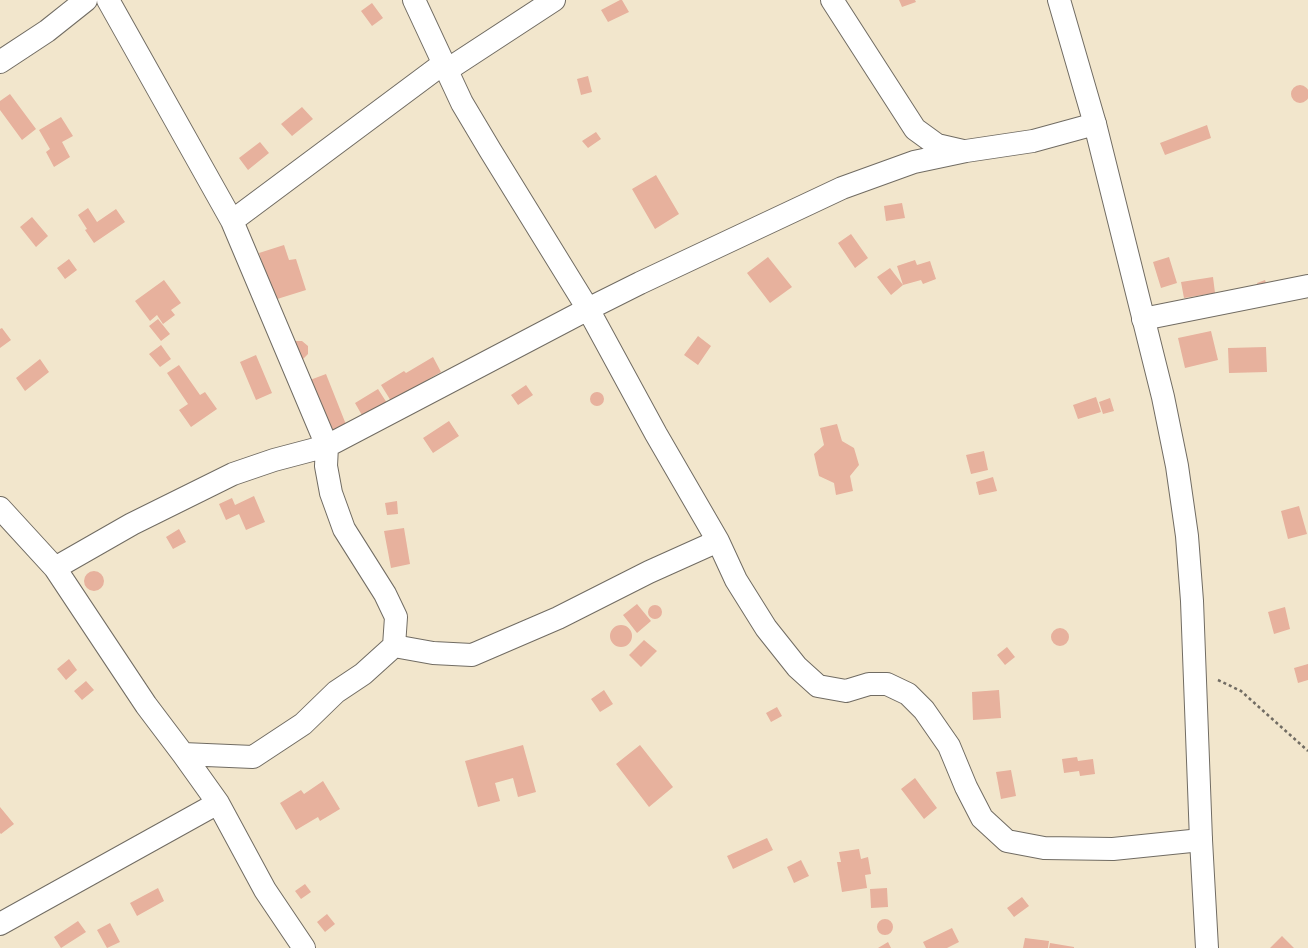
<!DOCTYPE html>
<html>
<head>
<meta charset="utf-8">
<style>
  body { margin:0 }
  canvas { display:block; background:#f2e6cc }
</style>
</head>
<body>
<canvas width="1308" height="948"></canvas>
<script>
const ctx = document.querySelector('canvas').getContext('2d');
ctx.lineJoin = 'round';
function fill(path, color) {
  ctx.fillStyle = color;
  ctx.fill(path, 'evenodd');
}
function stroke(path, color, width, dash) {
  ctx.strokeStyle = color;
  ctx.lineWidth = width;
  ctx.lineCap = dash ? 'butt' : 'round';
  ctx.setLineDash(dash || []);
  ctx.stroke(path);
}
const building = new Path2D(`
  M 620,0 L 622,0 L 629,12 L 608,22 L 601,10 Z
  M 899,0 L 915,0 L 916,2 L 902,7 Z
  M 372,3 L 383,18 L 372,26 L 361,11 Z
  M 588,76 L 592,92 L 581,95 L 577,79 Z
  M1291 94a9 9 0 1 1 18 0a9 9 0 1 1-18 0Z
  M 10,94 L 36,129 L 22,140 L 0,110 L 0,101 Z
  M 302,107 L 313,119 L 292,136 L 281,124 Z
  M 61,117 L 73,136 L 62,142 L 70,157 L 54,167 L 46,152 L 50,149 L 39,130 Z
  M 1207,125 L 1211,138 L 1165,155 L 1160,143 Z
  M 596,132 L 601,139 L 588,148 L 582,141 Z
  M 260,142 L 269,153 L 248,170 L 239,158 Z
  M 656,175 L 679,214 L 655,229 L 632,189 Z
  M 902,203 L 905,218 L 886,221 L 884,206 Z
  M 88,208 L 97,222 L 116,209 L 125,222 L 94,243 L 85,230 L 87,229 L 78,215 Z
  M 32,217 L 48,236 L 36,247 L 20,227 Z
  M 851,234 L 868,258 L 855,268 L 838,243 Z
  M 284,245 L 289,260 L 296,259 L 306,290 L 274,300 L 259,253 Z
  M 768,257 L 792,287 L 770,303 L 747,273 Z
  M 1169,257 L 1177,283 L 1161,288 L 1153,262 Z
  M 69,259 L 77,270 L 65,279 L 57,268 Z
  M 915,260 L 917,265 L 930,261 L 936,279 L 923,284 L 921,280 L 903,285 L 897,266 Z
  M 890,268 L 903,285 L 891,295 L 877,277 Z
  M 1213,277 L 1215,293 L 1184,298 L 1181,282 Z
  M 164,280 L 181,303 L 171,310 L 175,315 L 163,324 L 157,315 L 150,321 L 135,301 Z
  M 1265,280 L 1268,289 L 1259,292 L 1257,283 Z
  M 158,319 L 170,334 L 161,341 L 149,326 Z
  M 2,328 L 11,340 L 0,348 L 0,329 Z
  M 1211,331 L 1218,360 L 1185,368 L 1178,338 Z
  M 698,336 L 711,346 L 698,365 L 684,355 Z
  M 295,341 L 302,341 L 308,346 L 308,354 L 303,359 L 299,360 Z
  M 161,345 L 171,359 L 160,367 L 149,354 Z
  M 1266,347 L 1267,372 L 1229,373 L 1228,348 Z
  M 256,355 L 272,393 L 256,400 L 240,362 Z
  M 433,357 L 441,372 L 391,401 L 381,385 L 404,371 L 406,373 Z
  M 40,359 L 49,372 L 25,391 L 16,378 Z
  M 179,365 L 200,395 L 205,392 L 217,409 L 191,427 L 179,410 L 188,404 L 167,373 Z
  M 326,374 L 347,427 L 331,434 L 310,380 Z
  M 526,385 L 533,395 L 518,405 L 511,395 Z
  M 378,389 L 387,403 L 363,417 L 355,403 Z
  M590 399a7 7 0 1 1 14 0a7 7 0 1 1-14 0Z
  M 1096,397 L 1101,412 L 1078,419 L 1073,405 Z
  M 1110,398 L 1114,411 L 1103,414 L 1099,402 Z
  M 449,421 L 459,436 L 433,453 L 423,438 Z
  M 837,424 L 842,441 L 854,448 L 859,465 L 850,476 L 853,491 L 836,495 L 834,483 L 819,476 L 814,454 L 824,445 L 820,428 Z
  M 984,451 L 988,470 L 971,474 L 966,455 Z
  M 993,477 L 997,491 L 979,495 L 976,482 Z
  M 254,496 L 265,522 L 246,530 L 239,514 L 226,520 L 219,504 L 232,498 L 235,505 Z
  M 397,501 L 398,514 L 387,515 L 385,503 Z
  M 1299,506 L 1307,534 L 1288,539 L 1281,511 Z
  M 404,528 L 410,564 L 391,568 L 384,531 Z
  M 179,529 L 186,542 L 173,549 L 166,537 Z
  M84 581a10 10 0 1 1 20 0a10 10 0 1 1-20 0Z
  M 637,604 L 651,621 L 637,633 L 623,615 Z
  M648 612a7 7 0 1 1 14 0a7 7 0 1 1-14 0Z
  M 1285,607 L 1290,629 L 1274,634 L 1268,612 Z
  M610 636a11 11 0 1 1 22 0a11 11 0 1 1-22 0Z
  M1051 637a9 9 0 1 1 18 0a9 9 0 1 1-18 0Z
  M 644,640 L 657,651 L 641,667 L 629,655 Z
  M 1007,647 L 1015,657 L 1005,665 L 997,655 Z
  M 69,659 L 77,670 L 66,680 L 57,669 Z
  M 1308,664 L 1308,680 L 1298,683 L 1294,668 Z
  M 86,681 L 94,690 L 82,700 L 74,691 Z
  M 604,690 L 613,704 L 600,712 L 591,699 Z
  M 999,690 L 1001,718 L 973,720 L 972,692 Z
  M 777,707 L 782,716 L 771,722 L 766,713 Z
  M 523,745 L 536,792 L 518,797 L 513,778 L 495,783 L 500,801 L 478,807 L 465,761 Z
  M 640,745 L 673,787 L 649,807 L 616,764 Z
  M 1077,757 L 1078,761 L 1093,759 L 1095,774 L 1080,776 L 1079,771 L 1064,773 L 1062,759 Z
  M 1011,770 L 1016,796 L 1001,799 L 996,772 Z
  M 915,778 L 937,808 L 924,819 L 901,789 Z
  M 323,781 L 340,809 L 320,821 L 318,817 L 296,830 L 280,803 L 301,790 L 304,794 Z
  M 0,807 L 14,824 L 1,834 L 0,833 Z
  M 767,838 L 773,850 L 733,869 L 727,856 Z
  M 859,849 L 861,859 L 868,857 L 871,874 L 865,875 L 867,888 L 842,892 L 837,862 L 841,862 L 839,852 Z
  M 801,860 L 809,876 L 794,883 L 787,867 Z
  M 305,884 L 311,892 L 301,899 L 295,891 Z
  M 158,888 L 164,901 L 137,916 L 130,903 Z
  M 887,888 L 888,907 L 871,908 L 870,889 Z
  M 1022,897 L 1029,906 L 1014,917 L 1007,908 Z
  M 327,914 L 335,924 L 325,932 L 317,922 Z
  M877 927a8 8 0 1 1 16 0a8 8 0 1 1-16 0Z
  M 78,921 L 86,932 L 61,948 L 54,937 Z
  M 110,923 L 120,942 L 107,948 L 97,930 Z
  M 952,928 L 959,942 L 947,948 L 926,948 L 923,942 Z
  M 1282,936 L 1294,948 L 1270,948 Z
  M 1025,938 L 1049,941 L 1048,948 L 1023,948 Z
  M 888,942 L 891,948 L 878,948 Z
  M 1050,943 L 1074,947 L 1074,948 L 1049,948 Z`);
const path = new Path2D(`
  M 1218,680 L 1241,691 L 1308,751`);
const minor = new Path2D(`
  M 108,0 L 232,221 L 327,446 L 326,466 L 331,493 L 344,529 L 385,594 L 396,617 L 394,646 L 363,674 L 336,692 L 303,724 L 253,757 L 183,754
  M 414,0 L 462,103 L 490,150 L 588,309 L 656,434 L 718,541 L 736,580 L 766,628 L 797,667 L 818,686 L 846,691 L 869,684 L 887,684 L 908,694 L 924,710 L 949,746 L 966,787 L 982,818 L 1007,841 L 1044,848 L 1113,849 L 1201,840
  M 832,0 L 915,129 L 937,145 L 963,151
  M 0,62 L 47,31 L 86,0
  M 447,70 L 554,0
  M 232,221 L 444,63
  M 1143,319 L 1308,286
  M 0,508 L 55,568 L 146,705 L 183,754 L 218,803 L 265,890 L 304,948
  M 55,568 L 132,524 L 233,474 L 274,460 L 327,446 L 588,309 L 640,283 L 842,188 L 914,162 L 966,151 L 1033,141 L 1095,124
  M 394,646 L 433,653 L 472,655 L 558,618 L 649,572 L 718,541
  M 0,924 L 218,803`);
const tertiary = new Path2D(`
  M 1059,0 L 1095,124 L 1163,397 L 1177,466 L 1187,536 L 1192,601 L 1201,840 L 1207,948`);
fill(building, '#e7b19d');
stroke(minor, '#716c63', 24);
stroke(tertiary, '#716c63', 24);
stroke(path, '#716c63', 2.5, [3, 3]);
stroke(minor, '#fff', 22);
stroke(tertiary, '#fff', 22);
</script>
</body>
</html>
